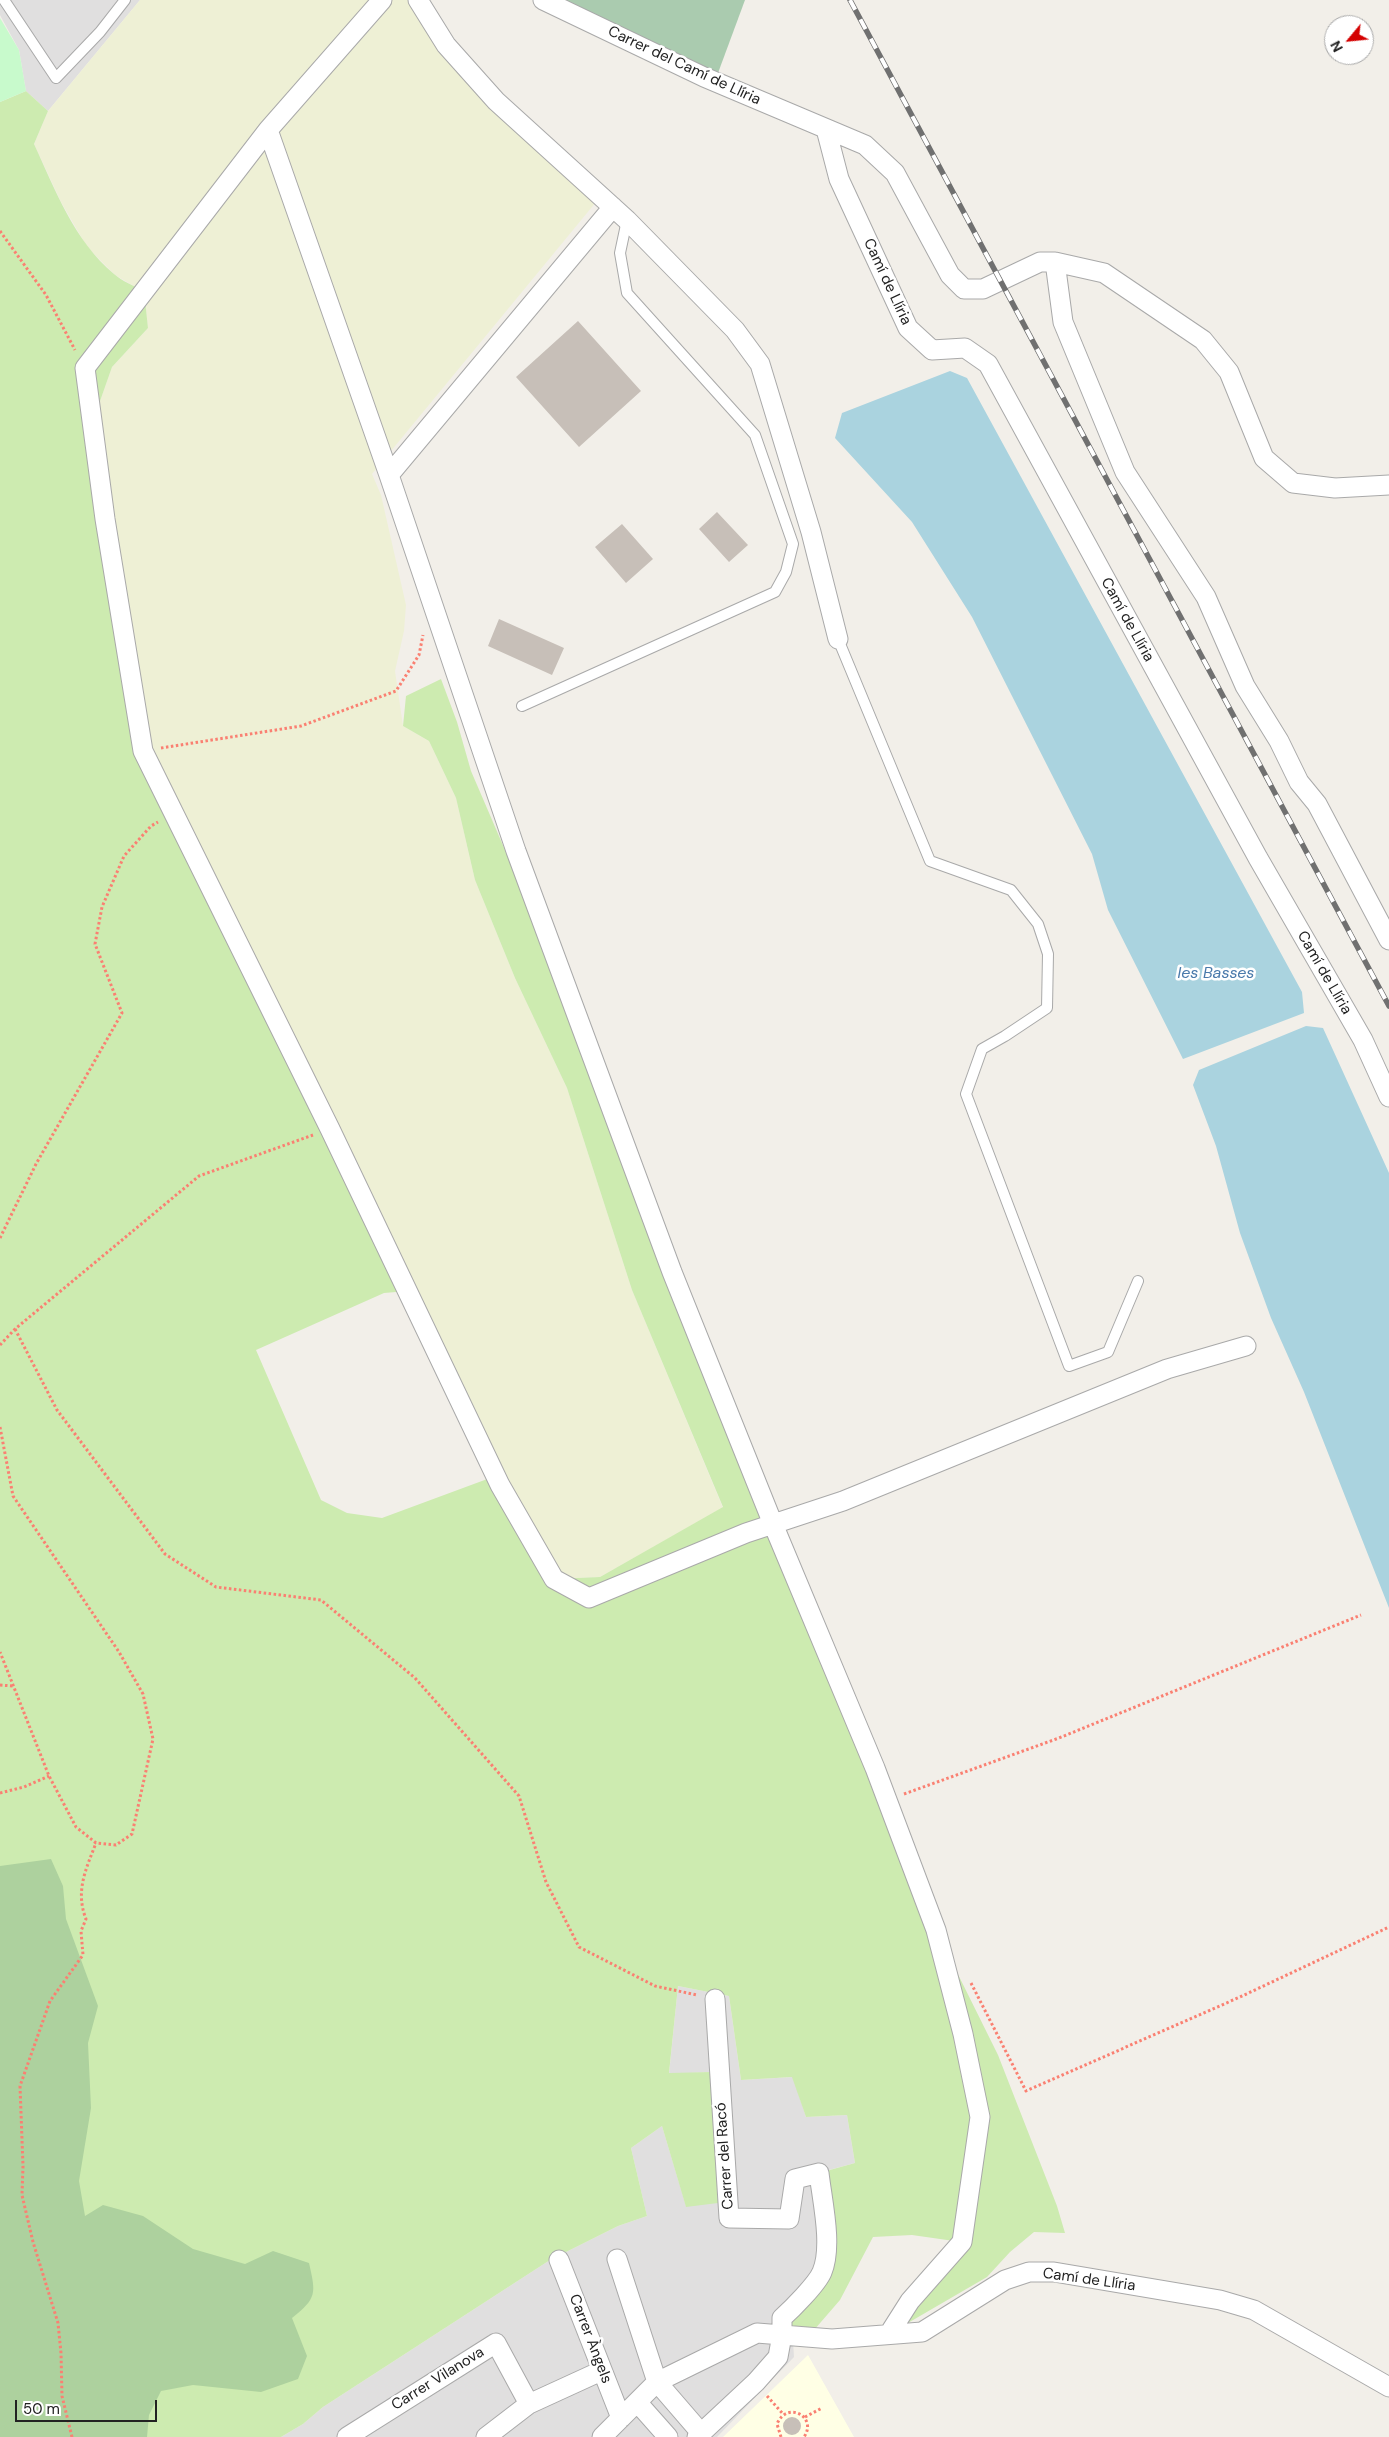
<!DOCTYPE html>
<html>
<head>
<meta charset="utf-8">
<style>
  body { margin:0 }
  #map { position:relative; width:1389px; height:2437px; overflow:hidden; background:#f2efe9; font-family:"DM Sans",sans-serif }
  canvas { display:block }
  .north { position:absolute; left:1324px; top:15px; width:50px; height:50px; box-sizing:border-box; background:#fff; border:1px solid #a7a7a7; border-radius:50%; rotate:242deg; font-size:14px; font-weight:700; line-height:20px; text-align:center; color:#222 }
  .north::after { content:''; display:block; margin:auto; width:18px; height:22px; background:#d40000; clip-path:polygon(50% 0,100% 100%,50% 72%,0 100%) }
  .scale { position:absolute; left:15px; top:2400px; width:142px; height:22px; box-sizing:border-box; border:2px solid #222; border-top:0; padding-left:6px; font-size:15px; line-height:18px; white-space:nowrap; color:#222; -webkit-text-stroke:4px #fff; paint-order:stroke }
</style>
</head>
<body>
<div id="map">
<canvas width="1389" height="2437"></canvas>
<div class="north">N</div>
<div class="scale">50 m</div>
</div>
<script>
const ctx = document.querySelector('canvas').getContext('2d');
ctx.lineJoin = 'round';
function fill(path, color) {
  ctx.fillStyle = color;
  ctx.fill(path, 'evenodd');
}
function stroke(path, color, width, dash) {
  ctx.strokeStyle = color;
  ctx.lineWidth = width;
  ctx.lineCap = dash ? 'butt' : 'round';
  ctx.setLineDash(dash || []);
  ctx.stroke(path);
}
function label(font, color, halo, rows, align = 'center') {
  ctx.font = font + ' "DM Sans",sans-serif';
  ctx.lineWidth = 5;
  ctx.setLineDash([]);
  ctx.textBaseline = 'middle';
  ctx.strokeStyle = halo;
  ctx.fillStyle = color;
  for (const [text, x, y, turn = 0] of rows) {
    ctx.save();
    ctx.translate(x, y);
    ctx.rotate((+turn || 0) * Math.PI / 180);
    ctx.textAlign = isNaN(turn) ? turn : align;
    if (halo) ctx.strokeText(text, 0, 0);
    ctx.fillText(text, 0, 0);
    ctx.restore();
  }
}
const residential = new Path2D(`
  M 0,0 L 140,0 L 48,111 L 26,91 L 19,50 L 0,15 Z
  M 678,1986 L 729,1996 L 741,2080 L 793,2077 L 806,2117 L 847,2115 L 855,2163 L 829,2170 L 843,2236 L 792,2326 L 794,2357 L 717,2437 L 281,2437 L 303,2424 L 323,2407 L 550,2260 L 618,2226 L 647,2216 L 631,2148 L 662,2126 L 686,2206 L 711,2072 L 669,2074 Z`);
const education = new Path2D(`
  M 808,2355 L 854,2437 L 723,2437 Z`);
const farmland = new Path2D(`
  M 140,0 L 418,0 L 446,45 L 601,196 L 372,474 L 381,495 L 406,605 L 404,631 L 395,671 L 403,726 L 429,741 L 456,798 L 475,880 L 515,978 L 567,1088 L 632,1290 L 723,1508 L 600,1577 L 554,1579 L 143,751 L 92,424 L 112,367 L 148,328 L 144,292 L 115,275 L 87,247 L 61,202 L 34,144 L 48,111 Z`);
const grass = new Path2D(`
  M 26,91 L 48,111 L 34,144 C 55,189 74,241 114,274 C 122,281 134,286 144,291 L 148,328 L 112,367 L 92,424 L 143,751 L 408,1291 L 384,1293 L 256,1350 L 321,1500 L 347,1513 L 382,1518 L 490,1478 L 554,1579 L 600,1577 L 723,1507 L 632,1290 L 567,1088 L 515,978 L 475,880 L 456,798 L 429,741 L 403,726 L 406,696 L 441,679 L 457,722 L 471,771 L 508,857 L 936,1930 L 998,2055 L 1057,2206 L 1065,2233 L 1034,2232 L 1010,2252 L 987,2277 L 889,2334 L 961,2242 L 912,2235 L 873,2237 L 840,2300 L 808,2337 L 782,2335 L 822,2272 L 819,2173 L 855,2163 L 847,2115 L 806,2117 L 792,2077 L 741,2080 L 729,1996 L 678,1986 L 669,2073 L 711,2072 L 718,2203 L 686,2207 L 662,2126 L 631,2148 L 647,2216 L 618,2226 L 550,2260 L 323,2407 L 303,2424 L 281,2437 L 0,2437 L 0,102 Z`);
const forest = new Path2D(`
  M 51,1859 L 63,1886 L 66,1919 L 98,2006 L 88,2043 L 91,2108 L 79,2181 L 85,2216 L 103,2205 L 143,2216 L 193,2249 L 245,2264 L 273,2251 L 309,2263 C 316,2294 317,2298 292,2318 L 307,2356 L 298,2379 L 261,2392 L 193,2385 L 161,2391 L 149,2415 L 147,2437 L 0,2437 L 0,1866 Z`);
const cemetery = new Path2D(`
  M 560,0 L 745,0 L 718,73 Z`);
const park = new Path2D(`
  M 0,18 L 19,50 L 26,91 L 0,102 Z`);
const water = new Path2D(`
  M 950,371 L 967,378 L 1302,992 L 1304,1013 L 1183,1059 L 1108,910 L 1092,854 L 972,617 L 912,522 L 835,438 L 842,413 Z
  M 1306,1026 L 1323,1028 L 1389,1173 L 1389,1608 L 1304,1392 L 1271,1318 L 1240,1233 L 1216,1146 L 1193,1085 L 1199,1070 Z`);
const building = new Path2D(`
  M 578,321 L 641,391 L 579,447 L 516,377 Z
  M 717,512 L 748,545 L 729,562 L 699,529 Z
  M 622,524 L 653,559 L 626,583 L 595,547 Z
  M 499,619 L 564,648 L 552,675 L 488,646 Z
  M783 2426a9 9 0 1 1 18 0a9 9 0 1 1-18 0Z`);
const path = new Path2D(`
  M 0,231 L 46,295 L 75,350
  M 161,748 L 301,726 L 396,691 L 419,655 L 423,635
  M 0,1238 L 36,1164 L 122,1013 L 95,944 L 102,907 L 124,856 L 151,826 L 158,822
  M 15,1329 L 57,1410 L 165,1554 L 216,1587 L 321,1600 L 415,1678 L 519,1796 L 546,1882 L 579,1947 L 655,1986 L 697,1995
  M 0,1345 L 15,1329 L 199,1176 L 313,1135
  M 0,1427 L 13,1496 L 119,1652 L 143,1694 L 153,1739 L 132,1834 L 116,1845 L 96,1843 L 76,1827 L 49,1776 L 0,1652
  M 0,1685 L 13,1686
  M 0,1793 L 24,1787 L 49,1776
  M 904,1794 L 1059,1738 L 1361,1615
  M 971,1983 L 1026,2091 L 1240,1997 L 1389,1927
  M 767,2396 L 783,2414
  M 805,2417 L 822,2408
  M 72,2437 L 62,2396 L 61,2353 L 58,2323 L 33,2242 L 22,2195 L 23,2166 L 20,2086 L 50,2001 L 83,1955 L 81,1931 L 86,1919 C 75,1891 86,1869 96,1843
  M 781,2437 L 777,2424 C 787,2400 818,2417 804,2437`);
const lane = new Path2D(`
  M 4,0 L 56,78 L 100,32 L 125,0
  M 838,639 L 930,861 L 1011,890 L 1038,924 L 1048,954 L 1047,1008 L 1005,1036 L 982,1049 L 966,1094 L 1069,1366 L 1108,1352 L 1138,1281
  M 522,706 L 775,592 L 786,572 L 793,544 L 755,435 L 627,293 L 620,253 L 627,220`);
const street = new Path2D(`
  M 382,0 L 268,130 L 85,368 L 105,519 L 143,751 L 330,1129 L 500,1485 L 554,1579 L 589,1598 L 746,1533 L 843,1501 L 1167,1369 L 1246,1346
  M 418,0 L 446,45 L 496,101 L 627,220 L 735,330 L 760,364 L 811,532 L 838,639
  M 543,0 L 704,77 L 865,145 L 895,173 L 950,275 L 964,289 L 983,289 L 1040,262 L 1055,262 L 1104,273 L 1203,340 L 1229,372 L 1264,458 L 1293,483 L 1335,488 L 1389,485
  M 826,129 L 839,179 L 908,328 L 932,350 L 965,348 L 988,364 L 1258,858 L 1363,1040 L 1389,1097
  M 268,130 L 389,475 L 516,851 L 672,1272 L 773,1524 L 875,1768 L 936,1930 L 963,2034 L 980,2117 L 962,2242 L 910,2301 L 889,2334
  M 1055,262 L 1063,322 L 1125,472 L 1206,597 L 1245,686 L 1279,741 L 1299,782 L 1317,804 L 1389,940
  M 389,475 L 613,207
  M 617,2259 L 657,2382 L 701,2433
  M 559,2260 L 621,2418
  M 637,2402 L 668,2437
  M 347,2437 L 496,2343 L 529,2404
  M 486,2437 L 529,2404 L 601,2371
  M 602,2437 L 657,2382 L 757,2333 L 832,2339 L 922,2332 L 1005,2280 L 1029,2272 L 1054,2272 L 1220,2300 L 1254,2310 L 1389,2387
  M 697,2437 L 756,2382 L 778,2357 L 782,2335 L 782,2318 C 792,2309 817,2284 822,2272 C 833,2246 822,2200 819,2173 L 795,2179 L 789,2219 L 729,2218 L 715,1999`);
const rail = new Path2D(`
  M 850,0 L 1389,1006`);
const streetNames = [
  ["Carrer del Camí de Llíria",684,66,25],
  ["Camí de Llíria",887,282,65],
  ["Camí de Llíria",1127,620,61],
  ["Camí de Llíria",1324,973,60],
  ["Carrer del Racó",725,2156,-94],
  ["Camí de Llíria",1089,2280,8],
  ["Carrer Àngels",590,2339,69],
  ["Carrer Vilanova",438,2379,-32]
];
const waterNames = [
  ["les Basses",1216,974]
];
fill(residential, '#e0dfdf');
fill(education, '#ffffe5');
fill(farmland, '#eef0d5');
fill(grass, '#cdebb0');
fill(forest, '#add19e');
fill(cemetery, '#aacbaf');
fill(park, '#c8facc');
fill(water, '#aad3df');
fill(building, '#c7bfb8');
stroke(lane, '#a9a9a9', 12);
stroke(street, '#a9a9a9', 21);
stroke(path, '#fa8072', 3, [2.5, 2.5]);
stroke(lane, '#fff', 10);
stroke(street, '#fff', 19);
stroke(rail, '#707070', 5.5);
stroke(rail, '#fff', 4, [11]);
label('15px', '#222', '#fff', streetNames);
label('italic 16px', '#4a7aab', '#fff', waterNames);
</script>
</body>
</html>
